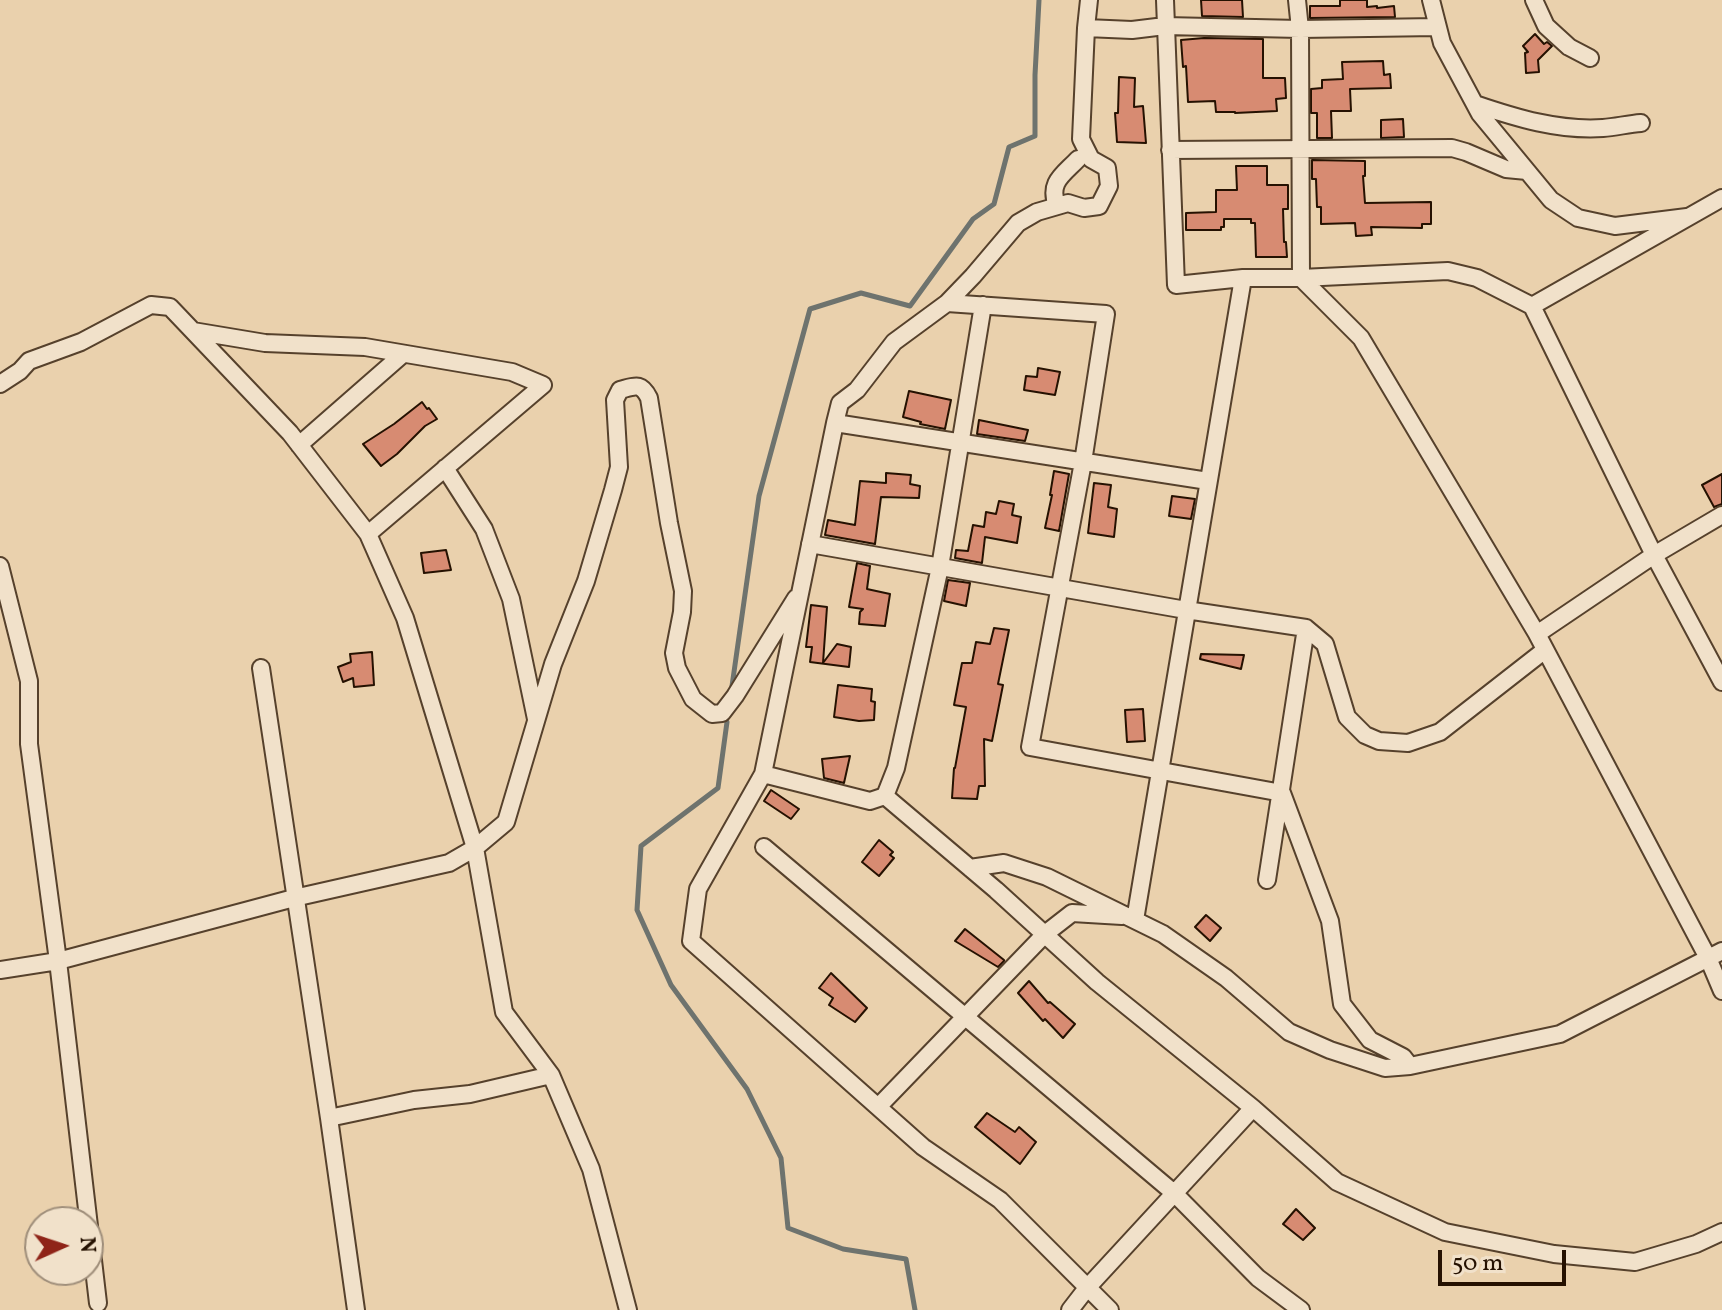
<!DOCTYPE html>
<html>
<head>
<meta charset="utf-8">
<style>
  body { margin:0 }
  #map { position:relative; width:1722px; height:1310px; overflow:hidden; background:#ead1ad; font-family:Vollkorn,serif }
  canvas { display:block }
  .north { position:absolute; left:24px; top:1206px; width:80px; height:80px; box-sizing:border-box; background:#f1e1ca; border:2px solid #9f8e7a; border-radius:50%; rotate:87deg; font-size:22px; font-weight:700; line-height:32px; text-align:center; color:#251101 }
  .north::after { content:''; display:block; margin:auto; width:28px; height:36px; background:#8f2418; clip-path:polygon(50% 0,100% 100%,50% 72%,0 100%) }
  .scale { position:absolute; left:1438px; top:1250px; width:128px; height:36px; box-sizing:border-box; border:4px solid #251101; border-top:0; padding-left:10px; font-size:24px; line-height:28px; white-space:nowrap; color:#251101; -webkit-text-stroke:6px #f1e1ca; paint-order:stroke }
</style>
</head>
<body>
<div id="map">
<canvas width="1722" height="1310"></canvas>
<div class="north">N</div>
<div class="scale">50 m</div>
</div>
<script>
const ctx = document.querySelector('canvas').getContext('2d');
ctx.lineJoin = 'round';
function stroke(path, color, width, dash) {
  ctx.strokeStyle = color;
  ctx.lineWidth = width;
  ctx.lineCap = dash ? 'butt' : 'round';
  ctx.setLineDash(dash || []);
  ctx.stroke(path);
}
function fill(path, color) {
  ctx.fillStyle = color;
  ctx.fill(path, 'evenodd');
}
const stream = new Path2D(`
  M 732,686 L 759,496 L 810,309 L 861,293 L 910,306 L 973,219 L 994,204 L 1009,147 L 1035,136 L 1035,75 L 1039,0
  M 727,722 L 718,788 L 641,846 L 637,910 L 671,985 L 747,1089 L 781,1158 L 788,1228 L 843,1249 L 906,1259 L 915,1310`);
const building = new Path2D(`
  M 1201,0 L 1242,0 L 1243,17 L 1202,16 Z
  M 1340,0 L 1367,0 L 1367,7 L 1377,6 L 1377,8 L 1394,6 L 1395,17 L 1310,18 L 1310,6 L 1340,6 Z
  M 1535,34 L 1544,44 L 1547,42 L 1552,46 L 1538,60 L 1539,72 L 1526,73 L 1525,53 L 1528,52 L 1523,46 Z
  M 1204,38 L 1263,39 L 1263,78 L 1285,78 L 1286,98 L 1276,99 L 1277,111 L 1235,113 L 1235,112 L 1216,112 L 1215,101 L 1188,102 L 1186,66 L 1183,67 L 1181,40 Z
  M 1383,61 L 1384,75 L 1390,74 L 1391,88 L 1350,89 L 1351,111 L 1331,111 L 1332,138 L 1317,138 L 1317,113 L 1311,113 L 1311,89 L 1322,88 L 1322,80 L 1343,79 L 1342,62 Z
  M 1119,77 L 1135,78 L 1134,107 L 1143,106 L 1146,143 L 1117,142 L 1115,113 L 1118,113 Z
  M 1403,119 L 1404,137 L 1381,138 L 1381,120 Z
  M 1312,160 L 1365,161 L 1365,176 L 1363,176 L 1365,203 L 1431,202 L 1431,224 L 1422,224 L 1422,228 L 1371,227 L 1372,235 L 1356,236 L 1355,223 L 1321,224 L 1321,207 L 1317,207 L 1316,179 L 1312,179 Z
  M 1236,166 L 1267,166 L 1267,185 L 1288,185 L 1288,209 L 1283,209 L 1284,242 L 1286,242 L 1287,257 L 1256,257 L 1255,223 L 1251,223 L 1251,219 L 1224,219 L 1224,227 L 1221,227 L 1221,230 L 1186,230 L 1186,213 L 1216,212 L 1216,190 L 1237,190 Z
  M 1038,368 L 1060,372 L 1055,395 L 1024,390 L 1026,376 L 1037,377 Z
  M 909,391 L 951,400 L 945,429 L 920,424 L 921,422 L 903,417 Z
  M 422,402 L 427,409 L 429,408 L 437,419 L 425,426 L 397,454 L 381,466 L 363,444 L 394,424 Z
  M 979,420 L 1028,430 L 1025,441 L 977,434 Z
  M 1054,471 L 1069,474 L 1059,531 L 1045,528 L 1052,495 L 1050,495 Z
  M 886,473 L 911,475 L 910,484 L 920,486 L 919,498 L 881,497 L 875,544 L 825,535 L 828,520 L 855,525 L 860,481 L 886,483 Z
  M 1722,474 L 1722,504 L 1714,507 L 1702,485 Z
  M 1094,483 L 1111,485 L 1108,507 L 1117,509 L 1114,537 L 1088,533 Z
  M 1172,496 L 1195,499 L 1191,519 L 1169,516 Z
  M 999,501 L 1014,504 L 1012,515 L 1021,517 L 1017,543 L 985,537 L 982,563 L 955,558 L 956,550 L 968,551 L 973,525 L 984,527 L 986,512 L 996,514 Z
  M 446,550 L 451,570 L 424,573 L 421,553 Z
  M 857,563 L 870,566 L 867,589 L 890,594 L 885,626 L 859,624 L 860,612 L 863,609 L 849,607 Z
  M 948,580 L 970,583 L 966,606 L 944,601 Z
  M 811,605 L 827,607 L 823,663 L 837,644 L 851,647 L 849,667 L 810,662 L 812,647 L 806,647 Z
  M 994,628 L 1009,630 L 998,684 L 1003,685 L 992,741 L 984,739 L 985,786 L 979,786 L 977,799 L 952,798 L 954,768 L 955,768 L 966,707 L 954,705 L 962,663 L 972,663 L 976,642 L 990,644 Z
  M 372,652 L 374,685 L 354,687 L 353,678 L 343,682 L 338,667 L 351,662 L 350,654 Z
  M 1201,654 L 1244,655 L 1241,669 L 1200,659 Z
  M 838,685 L 872,689 L 871,701 L 875,702 L 874,720 L 859,721 L 834,717 Z
  M 1143,709 L 1145,741 L 1127,742 L 1125,710 Z
  M 850,756 L 844,783 L 824,778 L 822,759 Z
  M 771,790 L 799,809 L 791,819 L 764,801 Z
  M 879,840 L 893,852 L 890,855 L 894,858 L 879,876 L 862,862 Z
  M 1206,915 L 1221,928 L 1210,941 L 1195,927 Z
  M 965,929 L 1004,960 L 1004,961 L 998,967 L 955,941 Z
  M 831,973 L 867,1008 L 855,1022 L 829,1005 L 833,998 L 819,988 Z
  M 1029,981 L 1048,1003 L 1050,1002 L 1075,1024 L 1063,1038 L 1045,1019 L 1043,1021 L 1018,993 Z
  M 987,1113 L 1015,1132 L 1019,1127 L 1036,1142 L 1020,1164 L 975,1127 Z
  M 1296,1209 L 1315,1228 L 1303,1240 L 1283,1224 Z`);
const minor = new Path2D(`
  M 1089,0 L 1086,28 L 1081,139 L 1091,159 L 1107,168 L 1109,186 L 1099,206 L 1084,208 L 1068,203 L 1037,212 L 1018,223 L 973,276 L 947,303 L 894,342 L 857,390 L 840,403 L 835,423 L 763,774 L 698,889 L 691,941 L 923,1147 L 1000,1200 L 1110,1310
  M 1165,0 L 1176,285 L 1243,278 L 1301,278 L 1448,271 L 1477,278 L 1532,306 L 1654,555 L 1722,682
  M 1297,0 L 1300,29 L 1301,278 L 1361,338 L 1537,634 L 1708,958 L 1722,991
  M 1431,0 L 1442,43 L 1480,114 L 1551,200 L 1578,218 L 1615,226 L 1687,217
  M 1534,0 L 1546,26 L 1569,47 L 1590,58
  M 1086,28 L 1132,30 L 1165,26 L 1300,29 L 1437,27
  M 1475,104 C 1516,118 1559,131 1603,128 C 1616,127 1628,124 1641,123
  M 1170,150 L 1452,148 L 1466,152 L 1506,169 L 1527,171
  M 1057,206 C 1048,182 1063,175 1078,159
  M 947,303 L 1106,314 L 1083,462 L 1030,747 L 1282,793 L 1330,921 L 1342,1004 L 1370,1040 L 1403,1057 L 1410,1066 L 1560,1034 L 1722,951
  M 1532,306 L 1722,198
  M 193,331 L 265,343 L 365,347 L 512,372 L 543,385 L 368,534
  M 0,384 L 20,371 L 29,361 L 81,342 L 151,305 L 170,307 L 290,433 L 368,534 L 405,618 L 475,848 L 504,1012 L 551,1075 L 591,1169 L 628,1310
  M 835,423 L 1208,481
  M 299,445 L 403,354
  M 445,468 L 484,529 L 511,599 L 536,719
  M 810,544 L 1186,610 L 1306,628 L 1325,644 L 1347,717 L 1365,735 L 1379,741 L 1408,743 L 1440,732 L 1545,650
  M 0,566 L 29,681 L 29,744 L 58,961 L 98,1303
  M 1537,634 L 1654,555 L 1722,515
  M 261,668 L 329,1118 L 356,1310
  M 763,774 L 870,801 L 885,796 L 896,768 L 940,567 L 983,305
  M 885,796 L 996,890 L 1097,982 L 1253,1108 L 1337,1182 L 1445,1232 L 1554,1254 L 1635,1262 L 1696,1244 L 1722,1232
  M 764,847 L 1174,1193 L 1258,1278 L 1301,1310
  M 970,868 L 1004,863 L 1047,877 L 1163,934 L 1226,978 L 1289,1032 L 1330,1050 L 1385,1068 L 1410,1066
  M 1267,880 L 1306,628
  M 1135,920 L 1243,278
  M 0,970 L 58,961 L 294,898 L 449,863 L 475,848 L 506,822 L 553,664 L 586,581 L 613,490 L 619,467 L 615,400 L 620,390 C 635,386 641,382 649,398 L 669,523 L 683,591 L 682,612 L 674,653 L 677,668 L 693,699 L 712,714 L 722,713 L 735,696 L 796,598
  M 878,1107 L 1045,934 L 1072,913 L 1122,916
  M 329,1118 L 414,1100 L 470,1094 L 551,1075
  M 1070,1310 L 1087,1288 L 1253,1108`);
stroke(stream, '#6e736e', 5);
fill(building, '#d78b72');
stroke(building, '#251101', 2);
stroke(minor, '#56412c', 20);
stroke(minor, '#f1e1ca', 16);
</script>
</body>
</html>
